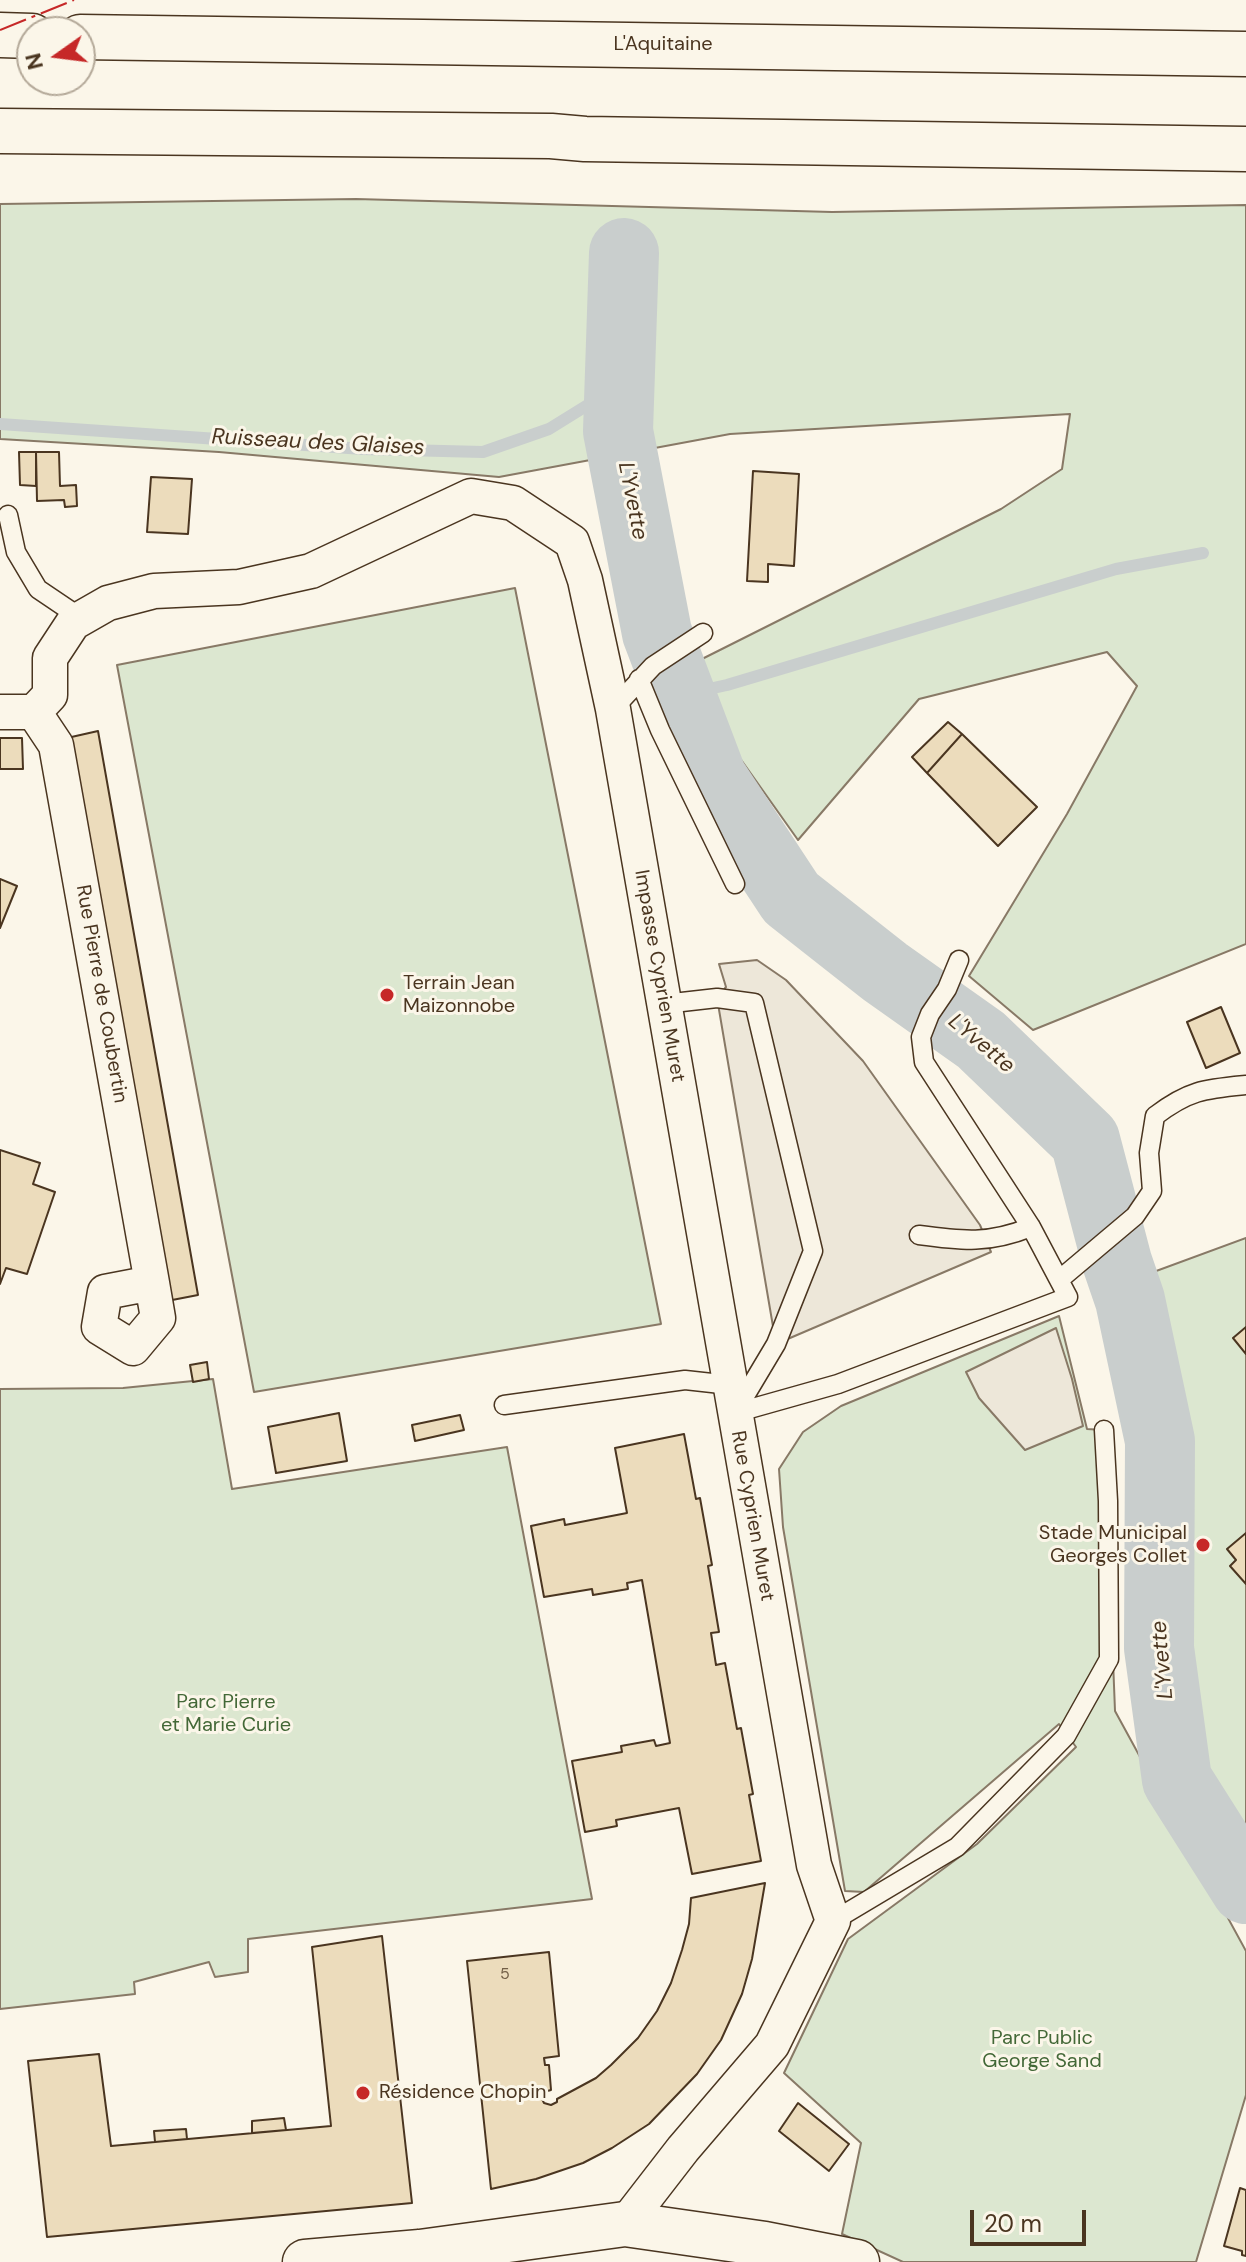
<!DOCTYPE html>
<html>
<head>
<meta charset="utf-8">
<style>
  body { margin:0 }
  #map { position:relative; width:1246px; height:2262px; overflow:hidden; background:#fbf6e9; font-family:"DM Sans",sans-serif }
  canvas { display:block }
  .north { position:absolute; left:16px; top:16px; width:80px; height:80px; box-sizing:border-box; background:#fbf6e9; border:2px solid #b4a999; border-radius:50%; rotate:256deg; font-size:22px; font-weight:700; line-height:32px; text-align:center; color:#4a3520 }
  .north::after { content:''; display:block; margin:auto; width:28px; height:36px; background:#c62828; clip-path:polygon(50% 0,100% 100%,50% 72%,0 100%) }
  .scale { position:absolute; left:970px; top:2210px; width:116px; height:36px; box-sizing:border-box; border:4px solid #4a3520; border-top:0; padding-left:10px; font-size:24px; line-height:28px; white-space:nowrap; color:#4a3520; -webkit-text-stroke:6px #fbf6e9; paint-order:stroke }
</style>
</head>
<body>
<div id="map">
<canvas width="1246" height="2262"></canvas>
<div class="north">N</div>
<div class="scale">20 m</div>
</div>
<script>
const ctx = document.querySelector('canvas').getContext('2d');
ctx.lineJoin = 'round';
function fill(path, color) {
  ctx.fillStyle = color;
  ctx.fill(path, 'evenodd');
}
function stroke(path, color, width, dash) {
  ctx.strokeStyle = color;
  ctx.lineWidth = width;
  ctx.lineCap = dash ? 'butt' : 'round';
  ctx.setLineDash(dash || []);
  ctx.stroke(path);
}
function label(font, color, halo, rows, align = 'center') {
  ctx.font = font + ' "DM Sans",sans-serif';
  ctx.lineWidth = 6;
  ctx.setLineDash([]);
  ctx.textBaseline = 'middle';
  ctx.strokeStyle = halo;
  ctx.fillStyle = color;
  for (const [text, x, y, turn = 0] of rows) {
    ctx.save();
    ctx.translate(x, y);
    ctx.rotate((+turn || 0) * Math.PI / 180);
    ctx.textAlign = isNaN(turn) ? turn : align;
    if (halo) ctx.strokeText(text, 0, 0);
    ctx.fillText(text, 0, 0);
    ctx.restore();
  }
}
const green = new Path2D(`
  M 356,199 L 832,212 L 1246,205 L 1246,944 L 1033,1030 L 969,976 L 1067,814 L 1137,686 L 1107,652 L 919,699 L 798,840 L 732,747 L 698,661 L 1001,509 L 1062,469 L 1070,414 L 730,434 L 499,477 L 219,452 L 0,439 L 0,204 Z
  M 515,588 L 661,1324 L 254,1392 L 117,665 Z
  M 1246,1238 L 1246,1889 L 1177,1780 L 1159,1648 L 1160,1441 L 1129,1281 Z
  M 1059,1316 L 1087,1429 L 1104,1430 L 1115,1711 L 1246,1951 L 1246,2095 L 1196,2262 L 903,2262 L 842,2234 L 861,2143 L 784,2073 L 848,1939 L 977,1844 L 1076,1747 L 1059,1724 L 864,1892 L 845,1891 L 783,1527 L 779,1469 L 803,1432 L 841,1406 Z
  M 213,1379 L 232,1489 L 507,1447 L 592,1899 L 248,1939 L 248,1972 L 215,1977 L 209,1962 L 134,1982 L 135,1994 L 0,2009 L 0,1389 L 123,1388 Z`);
const parking = new Path2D(`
  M 757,960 L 786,980 L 863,1061 L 980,1225 L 991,1252 L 776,1344 L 717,998 L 726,987 L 719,964 Z
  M 1056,1328 L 1072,1379 L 1083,1426 L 1025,1450 L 979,1398 L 966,1372 Z`);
const stream = new Path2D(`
  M 0,424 L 363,449 L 483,452 L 549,429 L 620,385
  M 681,695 L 727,685 L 1116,569 L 1203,553`);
const river = new Path2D(`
  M 624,253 L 618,431 L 657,633 L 712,778 L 791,898 L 885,972 L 981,1040 L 1085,1140 L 1117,1262 L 1130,1300 L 1160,1441 L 1159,1648 L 1177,1780 L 1246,1889`);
const building = new Path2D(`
  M 19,452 L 36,452 L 36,486 L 20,485 Z
  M 36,452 L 59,452 L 60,486 L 76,485 L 77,506 L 65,507 L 64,500 L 37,501 Z
  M 753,471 L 799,474 L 794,566 L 768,564 L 768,582 L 747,581 Z
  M 151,477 L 192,479 L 188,534 L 147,532 Z
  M 948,722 L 962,734 L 927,773 L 912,757 Z
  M 98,731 L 198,1295 L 167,1301 L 67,738 Z
  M 962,734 L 1037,807 L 998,846 L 927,773 Z
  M 0,738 L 22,738 L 23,769 L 0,769 Z
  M 0,879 L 17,886 L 0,928 Z
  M 1221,1007 L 1240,1053 L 1206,1068 L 1187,1022 Z
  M 0,1150 L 40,1163 L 33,1184 L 55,1192 L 27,1274 L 6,1268 L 0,1284 Z
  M 1246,1327 L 1246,1354 L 1233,1338 Z
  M 207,1362 L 209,1379 L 193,1382 L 190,1365 Z
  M 339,1413 L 347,1461 L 276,1473 L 268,1427 Z
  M 460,1415 L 464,1430 L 415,1441 L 412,1425 Z
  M 684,1434 L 696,1499 L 700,1498 L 712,1565 L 708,1566 L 719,1632 L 711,1633 L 716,1665 L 725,1663 L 737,1729 L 741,1728 L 753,1794 L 749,1795 L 761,1861 L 692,1874 L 679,1808 L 616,1820 L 617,1826 L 585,1832 L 572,1761 L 622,1752 L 621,1746 L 654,1740 L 656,1746 L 670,1743 L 642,1580 L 627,1583 L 628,1589 L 593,1595 L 592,1589 L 544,1597 L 531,1526 L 564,1519 L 565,1525 L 627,1513 L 615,1448 Z
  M 1246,1533 L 1246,1584 L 1230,1566 L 1236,1560 L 1227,1549 Z
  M 765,1883 L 752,1959 L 742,1994 L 721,2040 L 697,2074 L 649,2124 L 612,2148 L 583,2163 L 536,2179 L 491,2189 L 467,1961 L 549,1952 L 559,2056 L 544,2058 L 545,2065 L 549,2065 L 551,2090 L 544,2092 L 541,2097 L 544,2103 L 551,2105 L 557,2102 L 557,2099 L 596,2078 L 611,2065 L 638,2038 L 657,2011 L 671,1983 L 682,1950 L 689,1924 L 691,1898 Z
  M 382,1936 L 412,2203 L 47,2237 L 28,2061 L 99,2054 L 111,2146 L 331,2126 L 312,1947 Z
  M 798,2103 L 849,2144 L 829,2171 L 779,2131 Z
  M 284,2118 L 286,2130 L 252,2133 L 252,2121 Z
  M 186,2129 L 187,2139 L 155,2142 L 154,2131 Z
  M 1240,2188 L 1246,2190 L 1246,2256 L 1242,2255 L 1242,2251 L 1224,2246 Z`);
const lane = new Path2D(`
  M 8,515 L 16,552 L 38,589 L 81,618
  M 639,679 L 660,730 L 735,884
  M 613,709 L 653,666 L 703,633
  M 664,1004 L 717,998 L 754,1003 L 813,1251 L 776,1344 L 736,1411
  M 919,1235 C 963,1241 989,1244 1031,1227
  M 1059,1280 L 1135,1216 L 1152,1191 L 1149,1153 L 1155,1116 C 1189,1090 1205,1089 1246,1085
  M 504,1405 L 685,1380 L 730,1385
  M 735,1413 L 838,1384 L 1068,1297 L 1031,1227 L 924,1062 L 921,1037 L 930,1014 L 947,989 L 959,960
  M 833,1921 L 957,1847 L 1066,1736 L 1109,1659 L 1108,1501 L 1104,1430`);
const street = new Path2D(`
  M 0,712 L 34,712 L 56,745 L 152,1283 L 158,1318 L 133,1348 L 99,1327 L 105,1292 L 152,1283
  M 34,712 L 50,695 L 50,658 L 73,623 L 108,603 L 154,591 L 239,587 L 311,571 L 471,496 L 513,503 L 572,542 L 585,580 L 613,709 L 814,1865 L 833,1921 L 772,2045 L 683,2149 L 625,2224`);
const secondary = new Path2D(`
  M 305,2262 L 420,2252 L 625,2224 L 765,2244 L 857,2262`);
const highway = new Path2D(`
  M 0,35 L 32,36
  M 80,37 L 1246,54
  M 0,131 L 551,136 L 585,139 L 1246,149`);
const power = new Path2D(`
  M 0,30 L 74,0`);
const markers = [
  [387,995,8,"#c62828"],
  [1203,1545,8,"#c62828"],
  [363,2093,8,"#c62828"]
];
const numberNames = [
  ["5",505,1975]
];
const streetNames = [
  ["L'Aquitaine",663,45],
  ["Impasse Cyprien Muret",659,976,80],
  ["Rue Pierre de Coubertin",101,994,80],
  ["Rue Cyprien Muret",752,1516,80]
];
const poiNames = [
  ["Terrain Jean",403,984],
  ["Maizonnobe",403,1007],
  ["Stade Municipal",1187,1534,"right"],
  ["Georges Collet",1187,1557,"right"],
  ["Résidence Chopin",379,2093]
];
const parkNames = [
  ["Parc Pierre",226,1703],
  ["et Marie Curie",226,1726],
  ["Parc Public",1042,2039],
  ["George Sand",1042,2062]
];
const waterNames = [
  ["Ruisseau des Glaises",318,443,3],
  ["L'Yvette",632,501,79],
  ["L'Yvette",981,1044,40],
  ["L'Yvette",1163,1660,-95]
];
fill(green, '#dce7d0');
stroke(green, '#887966', 2);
fill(parking, '#ede7d9');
stroke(parking, '#887966', 2);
stroke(stream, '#c9cecd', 12);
stroke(river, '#c9cecd', 70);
fill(building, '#ecdcbc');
stroke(building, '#4a3520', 2);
stroke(lane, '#4a3520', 21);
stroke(street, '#4a3520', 37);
stroke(secondary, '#4a3520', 47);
stroke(highway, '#4a3520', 47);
stroke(lane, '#fbf6e9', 18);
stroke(street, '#fbf6e9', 34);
stroke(secondary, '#fbf6e9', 44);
stroke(highway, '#fbf6e9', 44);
stroke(power, '#c62828', 2, [28, 6, 4, 6]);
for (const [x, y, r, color] of markers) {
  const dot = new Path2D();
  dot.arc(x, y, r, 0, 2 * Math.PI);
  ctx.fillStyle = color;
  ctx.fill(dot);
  stroke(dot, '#fbf6e9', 3);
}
label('16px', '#725f47', null, numberNames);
label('20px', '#4a3520', '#fbf6e9', streetNames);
label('20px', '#4a3520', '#fbf6e9', poiNames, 'left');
label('20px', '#436837', '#fbf6e9', parkNames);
label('italic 22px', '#4a3520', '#fbf6e9', waterNames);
</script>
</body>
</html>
